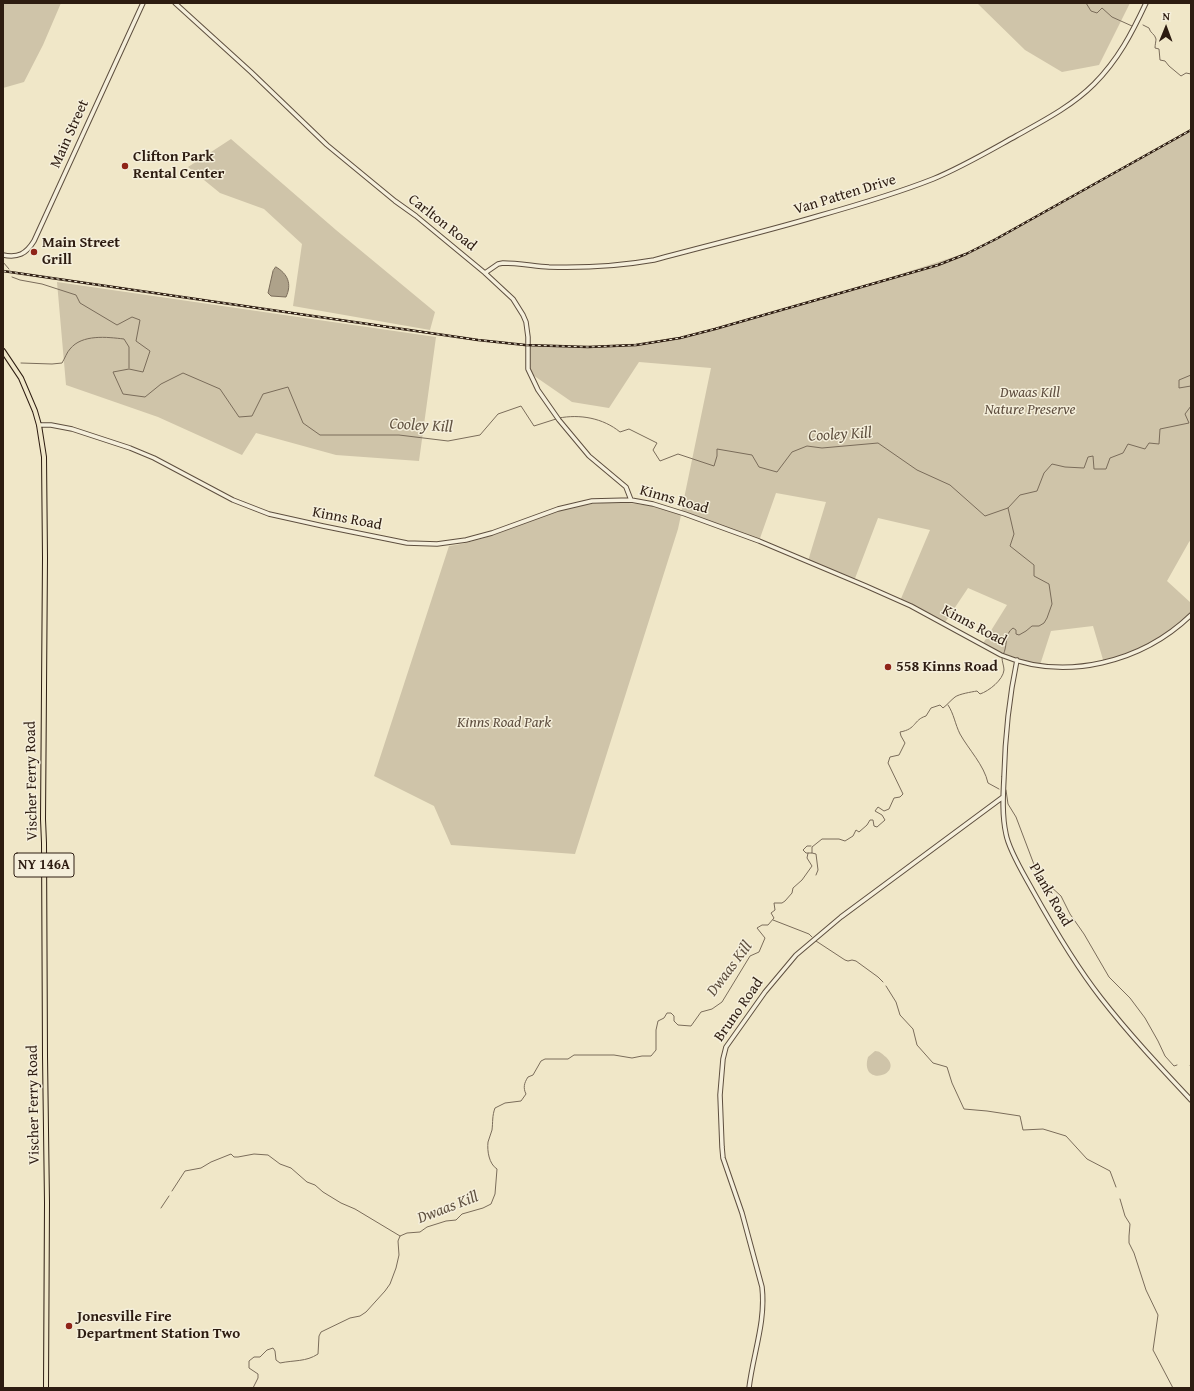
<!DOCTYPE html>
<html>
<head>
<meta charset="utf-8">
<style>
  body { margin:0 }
  #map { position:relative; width:1194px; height:1391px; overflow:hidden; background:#f0e7c8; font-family:"Gentium Book Plus",serif }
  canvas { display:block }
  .frame { position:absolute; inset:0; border:4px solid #2d1c11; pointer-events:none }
  .north { position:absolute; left:1146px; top:8px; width:40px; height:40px; -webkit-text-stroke:3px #f5efdb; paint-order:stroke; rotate:1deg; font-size:11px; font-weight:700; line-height:16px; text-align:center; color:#2d1c11 }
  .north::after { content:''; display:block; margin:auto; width:14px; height:18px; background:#2d1c11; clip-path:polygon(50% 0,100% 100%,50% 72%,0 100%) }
</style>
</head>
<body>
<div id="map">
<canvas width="1194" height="1391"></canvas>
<div class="frame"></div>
<div class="north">N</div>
</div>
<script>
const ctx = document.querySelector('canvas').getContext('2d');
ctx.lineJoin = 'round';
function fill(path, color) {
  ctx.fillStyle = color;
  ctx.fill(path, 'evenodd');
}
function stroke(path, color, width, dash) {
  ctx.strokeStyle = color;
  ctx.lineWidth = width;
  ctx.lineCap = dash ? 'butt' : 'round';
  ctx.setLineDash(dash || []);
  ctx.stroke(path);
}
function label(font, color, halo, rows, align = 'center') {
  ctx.font = font + ' "Gentium Book Plus",serif';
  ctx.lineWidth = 3;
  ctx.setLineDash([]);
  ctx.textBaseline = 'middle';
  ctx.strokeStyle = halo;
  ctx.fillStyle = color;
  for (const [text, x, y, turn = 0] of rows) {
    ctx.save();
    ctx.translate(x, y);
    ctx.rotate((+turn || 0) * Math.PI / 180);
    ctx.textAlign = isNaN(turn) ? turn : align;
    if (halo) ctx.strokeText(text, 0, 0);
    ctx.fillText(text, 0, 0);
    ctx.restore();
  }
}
const green = new Path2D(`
  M 3,3 L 61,3 L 43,45 L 24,82 L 3,88 Z
  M 977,3 L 1130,3 L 1099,65 L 1062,72 L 1025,50 Z
  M 1191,130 L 1191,540 L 1189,542 L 1167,581 L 1191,603 L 1191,614 L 1166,636 L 1129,655 L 1104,663 L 1093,626 L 1051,631 L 1040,665 L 1010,658 L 982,645 L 1007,605 L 968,588 L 944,624 L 900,601 L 930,530 L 878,518 L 854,581 L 808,561 L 826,502 L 776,493 L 759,541 L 681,513 L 711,368 L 639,362 L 609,408 L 572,402 L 530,373 L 528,345 L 585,347 L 656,342 L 694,335 L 845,292 L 972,251 L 1038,216 Z
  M 231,139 L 336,230 L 435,312 L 430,330 L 293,306 L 302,244 L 264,209 L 220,193 L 188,167 Z
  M 57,282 L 436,337 L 419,461 L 336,455 L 256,433 L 242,455 L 158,417 L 66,385 Z
  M 620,502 L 654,506 L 681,515 L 678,529 L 575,854 L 451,845 L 434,806 L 374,776 L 449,546 C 494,540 531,517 574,507 C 589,503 605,503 620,502 Z
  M 875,1051 C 880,1051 882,1054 886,1057 C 905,1075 859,1088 868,1057 Z`);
const water = new Path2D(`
  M 276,267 C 288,274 292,284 286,297 L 271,296 L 268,293 L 273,271 Z`);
const stream = new Path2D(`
  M 1086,3 L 1091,11 L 1097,13 L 1102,8 L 1112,17 L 1132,26
  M 1143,25 L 1149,28 C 1150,33 1155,34 1156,39 C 1156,41 1155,45 1155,48 L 1159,49 L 1160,60 L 1165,61 L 1169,66 L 1181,76 L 1186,73 L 1191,74
  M 3,262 L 9,269
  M 12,277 L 20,280 L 42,284 L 76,295 L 80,303 L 117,325 L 132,317 L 140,320 L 136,341 L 150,351 L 143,372 L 129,369 L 113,372 L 123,394 L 145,397 L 161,384 L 183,373 L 220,389 L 239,417 L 252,416 L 263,394 L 288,387 L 303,423 L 320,435 L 399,435 L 448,441 L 480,435 L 498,414 L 521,406 L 534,426 L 556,419
  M 21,363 L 52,364 L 62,363 C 65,358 67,352 70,349 C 82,334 107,337 124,339 L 129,347 L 129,368
  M 1191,375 L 1179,380 L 1179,388 L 1191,386
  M 559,418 C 580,414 603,418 620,432 L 629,429 L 657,443 L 653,450 L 660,461 L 678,454 L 714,466 L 717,456 L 717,449 L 752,455 L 759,467 L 777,472 L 792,452 L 807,446 L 822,448 L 878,443 L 917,470 L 950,485 L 985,516 L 1008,508 L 1020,495 L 1037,491 L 1044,473 L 1052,464 L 1065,467 L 1084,468 L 1088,457 L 1093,456 L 1094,469 L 1106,469 L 1110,458 L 1123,453 L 1128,444 L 1145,449 L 1149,443 L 1159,444 L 1160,429 L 1189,423 L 1185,414 L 1191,406
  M 1003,655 C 1008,646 1004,634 1013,628 L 1016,630 L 1016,634 L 1019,635 L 1026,631 L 1032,626 L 1039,626 L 1044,623 L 1047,618 L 1052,604 L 1049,584 L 1034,576 L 1034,565 L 1010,546 L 1014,534 L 1008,508
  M 948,705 C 954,714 955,724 960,734 C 969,750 984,765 988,783 L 999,789
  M 1006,790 L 1008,804 L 1016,817 L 1038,875 L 1061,896 L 1070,914 L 1084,934 L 1109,977 L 1130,998 L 1145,1018 L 1158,1041 L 1165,1056 L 1174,1066 L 1177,1065
  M 808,853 L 806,853 L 803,850 L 807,846 L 811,846
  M 812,853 L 816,854 L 818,870 L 816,875
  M 773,920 L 809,934 L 812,937
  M 816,941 L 845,960 L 848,961 L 852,960 L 856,961 L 878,977 L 883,982
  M 886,986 L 896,1002 L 900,1015 L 913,1029 L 917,1045 L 933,1063 L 947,1067 L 952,1083 L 964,1109 L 987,1111 L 1020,1116 L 1023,1130 L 1043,1129 L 1066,1136 L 1087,1159 L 1110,1171 L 1116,1187
  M 1190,1066 L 1191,1067
  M 172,1191 L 185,1171 L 201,1168 L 211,1162 L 231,1154 L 234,1157 L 238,1157 L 254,1154 L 268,1155 L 280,1164 L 291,1168 L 307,1182 L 315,1185 L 323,1192 L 341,1203 L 355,1209 L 400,1236
  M 1120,1199 L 1125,1216 L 1130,1224 L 1129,1236 L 1129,1243 L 1134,1253 L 1146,1290 L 1158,1315 L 1153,1350 L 1173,1388
  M 161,1208 L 169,1196
  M 253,1388 L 258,1378 L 258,1374 L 249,1368 L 249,1361 L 254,1357 L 260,1357 L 267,1350 L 273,1348 L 275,1351 L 276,1360 L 280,1363 C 294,1360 306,1362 318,1354 L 319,1336 L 321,1332 L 350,1318 L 360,1316 L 366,1312 L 385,1291 L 390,1284 L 396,1268 L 399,1255 L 398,1241 L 400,1236 L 407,1233 L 420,1232 L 427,1227 L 446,1221 L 456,1220 L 462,1214 L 483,1208 L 491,1204 L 495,1194 L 497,1169 C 489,1164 487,1151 488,1142 C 489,1138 491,1134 492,1130 C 493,1122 492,1116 495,1108 L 505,1103 L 521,1101 L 526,1094 C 523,1088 524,1083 528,1077 L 533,1075 L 541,1061 L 545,1059 L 568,1059 L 574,1055 L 614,1055 L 632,1058 L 642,1056 L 651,1056 L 656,1050 L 656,1030 L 658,1021 L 664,1018 L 667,1013 L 671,1013 L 674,1016 L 674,1021 L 678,1025 L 691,1026 L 701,1012 L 712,1009 L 722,1002 L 750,956 L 759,952 L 765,938 L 757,928 L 762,925 L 768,925 L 774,918 L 771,913 L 775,910 L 774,903 L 782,903 L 785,901 L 792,893 L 793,888 L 802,880 L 812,866 L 807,858 L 808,853 L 812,853 L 812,847 L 822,839 L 839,839 L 845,841 L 853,836 L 856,830 L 859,832 L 867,825 L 870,820 L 873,820 L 874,826 L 877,827 L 885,820 L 882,815 L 875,811 L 878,807 L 884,811 L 889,809 L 894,798 L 900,797 L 903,794 L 888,763 L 890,757 L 899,755 L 905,743 L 901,736 L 900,732 C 917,729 913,720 926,716 L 931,708 L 940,705 L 943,708 C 947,705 951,700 955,697 C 959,694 971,692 977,691 L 980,694 C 989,691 1003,680 1004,670 C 1004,666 1002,662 1002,658`);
const tertiary = new Path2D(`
  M 175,3 L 251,72 L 327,145 L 395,201 L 416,216 L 485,273 L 513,299 L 523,315 L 526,322 L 528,337 L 528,369 L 538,390 L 559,420 L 589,456 L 626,487 L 631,500
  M 3,255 C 18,258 26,254 34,241 L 143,3
  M 485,273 L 498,264 L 503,263 C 518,263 534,266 549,267 C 584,268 620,266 654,260 C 709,245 764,232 818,216 C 857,205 895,194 933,179 C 962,167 989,151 1016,136 C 1043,121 1072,106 1094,84 C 1118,60 1132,33 1146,3
  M 39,425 L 51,425 L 72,429 L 130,448 L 154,458 L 233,500 L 269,514 L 323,526 L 407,543 L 437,544 L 466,540 L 492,533 L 558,509 L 592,501 L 631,500 L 653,504 L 685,514 L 759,541 L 866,586 L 911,606 L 1001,655 C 1066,682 1142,662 1191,615
  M 1017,660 C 1009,698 1005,738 1004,777 C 1003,796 1002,816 1006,834 C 1009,851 1025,876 1033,891 C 1053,927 1076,966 1101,998 C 1129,1034 1160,1067 1191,1100
  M 749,1388 C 753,1354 766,1322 762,1287 L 742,1213 L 723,1158 L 722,1147 L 720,1095 L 723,1059 L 726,1047 L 765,992 L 796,955 L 841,917 L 1003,797`);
const primary = new Path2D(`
  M 3,351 L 21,378 L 35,411 L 39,425 L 44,457 L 45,558 L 43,819 L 44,843 L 45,1056 L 47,1203 L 46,1388`);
const rail = new Path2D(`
  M 3,271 L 478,340 L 525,345 L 588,347 L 636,345 L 680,338 L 715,329 L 938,265 L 966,254 L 996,239 L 1191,130`);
const markers = [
  [125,166,4,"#8f2418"],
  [34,252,4,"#8f2418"],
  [888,667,4,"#8f2418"],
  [69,1326,4,"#8f2418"]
];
const shields = [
  [44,865,60]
];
const shieldNames = [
  ["NY 146A",44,865]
];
const streetNames = [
  ["Main Street",70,134,-66],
  ["Van Patten Drive",845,195,-17],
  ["Carlton Road",442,223,38],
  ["Kinns Road",674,500,16],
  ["Kinns Road",347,519,11],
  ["Kinns Road",974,626,28],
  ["Vischer Ferry Road",32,781,-91],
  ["Plank Road",1050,895,60],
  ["Bruno Road",739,1010,-55],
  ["Vischer Ferry Road",34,1105,-91]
];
const poiNames = [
  ["Clifton Park",133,157],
  ["Rental Center",133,174],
  ["Main Street",42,243],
  ["Grill",42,260],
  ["558 Kinns Road",896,667],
  ["Jonesville Fire",77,1317],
  ["Department Station Two",77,1334]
];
const parkNames = [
  ["Dwaas Kill",1030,393],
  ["Nature Preserve",1030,410],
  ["Kinns Road Park",504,723]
];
const waterNames = [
  ["Cooley Kill",421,426,3],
  ["Cooley Kill",840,435,-3],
  ["Dwaas Kill",730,969,-53],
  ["Dwaas Kill",448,1208,-21]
];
fill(green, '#cfc4a9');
fill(water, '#aea28a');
stroke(water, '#7a6c5a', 1);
stroke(stream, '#7a6c5a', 1);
stroke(tertiary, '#5e4f3f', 5.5);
stroke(primary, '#2d1c11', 6);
stroke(tertiary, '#f5efdb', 3.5);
stroke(primary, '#f0e7c8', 4);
stroke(rail, '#2d1c11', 2.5);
stroke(rail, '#f5efdb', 1, [3]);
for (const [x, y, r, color] of markers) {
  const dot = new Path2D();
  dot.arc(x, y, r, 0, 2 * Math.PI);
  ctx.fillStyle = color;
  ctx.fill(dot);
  stroke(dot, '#f5efdb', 1.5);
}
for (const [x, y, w] of shields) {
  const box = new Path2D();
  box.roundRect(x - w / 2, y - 12, w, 24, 3);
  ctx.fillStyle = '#f5efdb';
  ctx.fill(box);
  stroke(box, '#2d1c11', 1);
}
label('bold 14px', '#2d1c11', null, shieldNames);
label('15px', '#2d1c11', '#f5efdb', streetNames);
label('bold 15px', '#2d1c11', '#f5efdb', poiNames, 'left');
label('italic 15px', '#5e4e3f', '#f5efdb', parkNames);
label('italic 16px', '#615241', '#f5efdb', waterNames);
</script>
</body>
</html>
